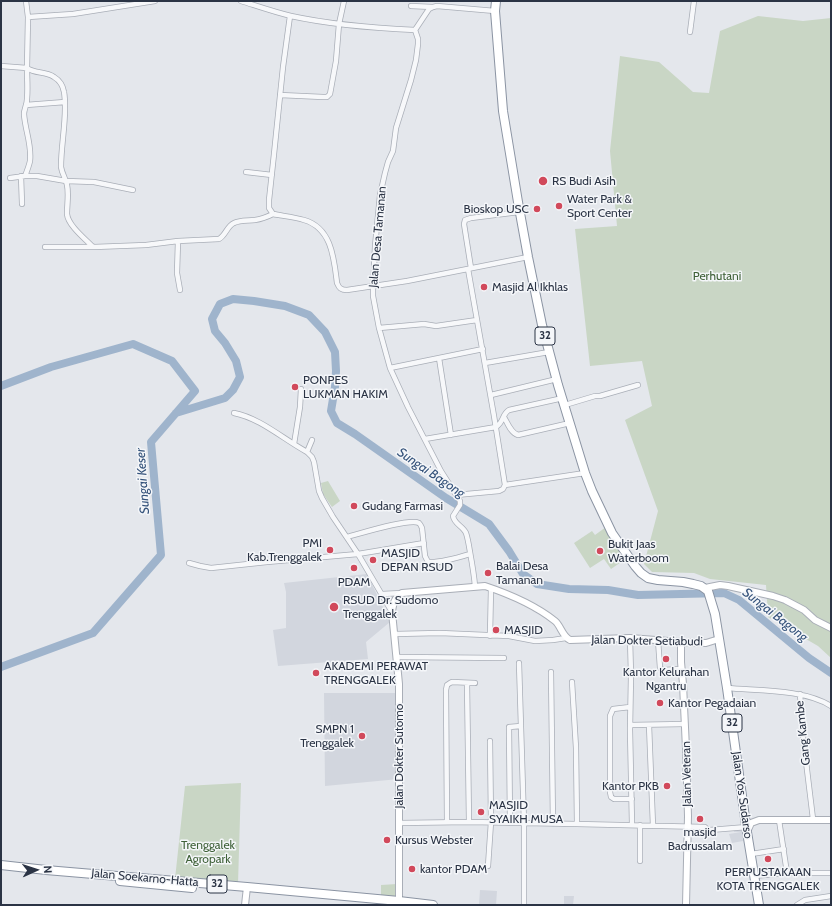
<!DOCTYPE html>
<html>
<head>
<meta charset="utf-8">
<style>
  body { margin:0 }
  #map { position:relative; width:832px; height:906px; overflow:hidden; background:#e4e7ec; font-family:Cabin,sans-serif }
  canvas { display:block }
  .frame { position:absolute; inset:0; border:2px solid #2b3445; pointer-events:none }
  .north { position:absolute; left:16px; top:850px; width:40px; height:40px; -webkit-text-stroke:3px #f4f6f9; paint-order:stroke; rotate:87deg; font-size:11px; font-weight:700; line-height:16px; text-align:center; color:#2b3445 }
  .north::after { content:''; display:block; margin:auto; width:14px; height:18px; background:#2b3445; clip-path:polygon(50% 0,100% 100%,50% 72%,0 100%) }
</style>
</head>
<body>
<div id="map">
<canvas width="832" height="906"></canvas>
<div class="frame"></div>
<div class="north">N</div>
</div>
<script>
const ctx = document.querySelector('canvas').getContext('2d');
ctx.lineJoin = 'round';
function fill(path, color) {
  ctx.fillStyle = color;
  ctx.fill(path, 'evenodd');
}
function stroke(path, color, width, dash) {
  ctx.strokeStyle = color;
  ctx.lineWidth = width;
  ctx.lineCap = dash ? 'butt' : 'round';
  ctx.setLineDash(dash || []);
  ctx.stroke(path);
}
function label(font, color, halo, rows, align = 'center') {
  ctx.font = font + ' Cabin,sans-serif';
  ctx.lineWidth = 3;
  ctx.setLineDash([]);
  ctx.textBaseline = 'middle';
  ctx.strokeStyle = halo;
  ctx.fillStyle = color;
  for (const [text, x, y, turn = 0] of rows) {
    ctx.save();
    ctx.translate(x, y);
    ctx.rotate((+turn || 0) * Math.PI / 180);
    ctx.textAlign = isNaN(turn) ? turn : align;
    if (halo) ctx.strokeText(text, 0, 0);
    ctx.fillText(text, 0, 0);
    ctx.restore();
  }
}
const built = new Path2D(`
  M 367,574 L 390,622 L 366,642 L 368,659 L 278,666 L 273,630 L 286,628 L 286,592 L 284,583 Z
  M 324,693 L 399,693 L 399,779 L 325,786 Z
  M 742,828 L 743,841 L 732,843 L 729,834 L 741,832 L 734,832 L 733,829 Z
  M 480,890 L 497,891 L 496,905 L 479,905 Z
  M 564,896 L 574,896 L 573,905 L 564,905 Z`);
const green = new Path2D(`
  M 758,16 L 803,21 L 831,18 L 831,658 L 818,646 L 768,617 L 766,585 L 710,579 L 694,573 L 652,572 L 644,564 L 658,511 L 625,420 L 652,406 L 642,361 L 590,366 L 575,229 L 617,226 L 610,151 L 620,56 L 659,62 L 693,92 L 709,93 L 720,31 Z
  M 328,481 L 340,501 L 332,507 L 323,494 L 321,483 Z
  M 606,527 L 627,558 L 611,569 L 604,559 L 590,568 L 574,543 L 592,531 L 595,535 Z
  M 241,783 L 238,884 L 175,879 L 185,786 Z
  M 397,884 L 396,900 L 381,899 L 381,885 Z`);
const river = new Path2D(`
  M 1,386 L 51,367 L 133,344 L 172,361 L 195,391 L 151,442 L 161,555 L 93,633 L 1,667
  M 176,413 L 225,398 L 233,390 L 240,377 L 236,361 L 225,343 L 215,331 L 212,319 L 220,304 L 233,299 L 254,301 L 285,306 L 309,315 L 325,332 L 335,352 L 336,371 L 335,387 L 331,411 L 337,423 L 355,434 L 446,498 L 489,524 L 509,551 L 523,574 L 537,584 L 569,589 L 608,590 L 638,595 L 724,593 L 739,600 L 809,658 L 831,673`);
const street = new Path2D(`
  M 26,1 L 28,17 L 27,68 C 35,74 46,71 54,77 C 59,80 63,86 64,92 C 65,97 65,103 65,108 C 65,128 61,148 61,167 C 62,174 66,179 67,185 C 69,194 67,204 67,214 C 68,225 84,238 92,246 L 94,247 L 146,245 L 178,241 L 219,239 C 226,235 227,226 234,223 C 240,220 248,221 255,220 C 262,219 267,217 273,214
  M 241,1 C 257,6 274,12 291,16 C 332,25 373,28 415,30
  M 411,6 L 433,7
  M 290,16 L 283,67 L 274,154 L 269,200 L 269,208 L 273,214 C 283,216 294,217 304,220 C 332,228 334,259 337,283 C 339,288 341,290 347,290 L 407,281 L 528,257
  M 28,17 L 73,14 L 155,1
  M 690,32 L 694,1
  M 1,66 L 27,68 C 27,78 28,89 27,99 C 27,105 24,109 24,114 C 25,130 32,145 30,161 C 29,166 27,171 25,176
  M 280,95 L 323,97 L 327,97 L 330,94 L 336,61 L 339,24 L 344,1
  M 26,105 L 65,102
  M 246,172 L 272,175
  M 21,176 L 22,204
  M 10,178 L 25,176 L 37,176 L 66,181 L 94,182 L 133,190
  M 178,241 L 177,273 L 180,290
  M 45,247 L 94,247
  M 471,268 L 464,224 L 465,220 L 471,218 L 519,212
  M 468,269 L 494,416 L 505,485
  M 379,328 L 424,324 L 436,326 L 477,320
  M 439,358 L 451,435
  M 485,363 L 549,352
  M 390,368 L 483,349
  M 491,395 L 557,379
  M 565,405 L 595,396 L 600,396 L 638,385
  M 234,413 C 260,418 283,439 307,452 L 312,457 L 314,462 L 319,491 L 322,498 L 333,517 L 358,554 L 392,612
  M 504,417 C 508,424 511,433 518,435 L 570,423
  M 425,439 L 496,427 C 504,422 502,414 509,410 L 563,398
  M 294,444 L 300,407 L 301,389
  M 307,452 L 312,440
  M 456,495 L 499,491 L 503,489 L 505,485 L 585,473
  M 347,537 C 359,534 409,518 419,523 C 421,525 421,526 422,528 L 425,556 L 428,562 C 441,563 457,558 470,554
  M 189,563 L 200,566 L 211,568 L 267,562 L 358,554 L 424,543
  M 475,586 C 474,574 472,563 470,552 C 469,546 468,539 466,533 C 463,526 454,524 453,516 L 460,505 L 460,501 L 441,471 L 408,407 L 390,368 L 379,328 L 373,296 L 373,290 L 375,246 L 380,195 L 385,173 L 388,162 L 393,151 L 396,128 L 411,80 L 416,60 L 418,44 L 418,39 L 415,30 L 429,9 L 433,7 L 437,6 L 495,11
  M 382,594 L 402,593
  M 395,634 L 440,633 L 509,636 L 535,641 L 553,640 L 566,638
  M 490,636 L 491,588
  M 630,638 L 631,675 L 630,730 L 632,825
  M 658,640 L 660,668 L 663,670 L 681,669
  M 397,657 L 504,658
  M 519,663 L 524,823 L 524,905
  M 551,672 L 553,824
  M 467,683 L 469,822
  M 727,688 C 759,691 804,689 831,706
  M 800,694 L 803,737 L 813,819
  M 630,707 L 613,709 L 610,716 L 610,792 L 611,797 L 614,799 L 632,799
  M 630,725 L 685,724
  M 649,725 L 653,826
  M 779,820 L 787,873
  M 447,822 L 446,690 L 447,685 L 450,683 L 452,682 L 475,683
  M 399,823 L 469,822 L 577,824 L 576,748 L 572,682
  M 510,823 L 509,727 L 521,726
  M 577,824 L 705,827 L 708,830 L 710,830 L 747,827
  M 640,825 L 640,861
  M 751,854 L 784,849
  M 488,866 L 491,822 L 490,741
  M 754,876 L 787,873 L 831,873
  M 797,905 L 805,900 L 831,896`);
const secondary = new Path2D(`
  M 705,588 L 720,585 L 728,586 L 773,596 L 785,600 L 804,610 L 815,620 L 831,628
  M 681,642 L 681,662 L 683,684 L 686,749 L 688,816 L 686,905
  M 747,832 L 751,823 L 759,820 L 831,820
  M 399,903 L 399,684 L 392,612 C 393,604 394,598 402,593 L 485,586 C 509,594 535,605 555,621 C 561,626 562,636 570,640 L 630,638 L 681,642 L 706,643 L 719,639
  M 245,905 L 247,887`);
const highway = new Path2D(`
  M 496,1 L 495,11 L 503,111 L 518,202 L 528,257 L 542,325 L 558,385 L 585,473 L 592,491 L 612,533 L 635,566 L 641,573 L 648,578 L 658,580 L 683,582 L 693,584 L 701,586 L 708,591 L 715,614 L 727,688 L 747,832 L 759,905
  M 1,865 L 46,870 L 247,887 L 399,901 L 433,905
  M 120,881 L 192,888`);
const markers = [
  [543,181,5,"#d1495b"],
  [559,206,4,"#d1495b"],
  [537,209,4,"#d1495b"],
  [484,287,4,"#d1495b"],
  [295,387,4,"#d1495b"],
  [354,506,4,"#d1495b"],
  [330,550,4,"#d1495b"],
  [600,551,4,"#d1495b"],
  [373,560,4,"#d1495b"],
  [354,568,4,"#d1495b"],
  [488,573,4,"#d1495b"],
  [334,607,5,"#d1495b"],
  [496,630,4,"#d1495b"],
  [666,659,4,"#d1495b"],
  [316,673,4,"#d1495b"],
  [660,703,4,"#d1495b"],
  [362,736,4,"#d1495b"],
  [667,786,4,"#d1495b"],
  [481,812,4,"#d1495b"],
  [700,819,4,"#d1495b"],
  [387,840,4,"#d1495b"],
  [768,859,4,"#d1495b"],
  [412,869,4,"#d1495b"]
];
const shields = [
  [545,336,20],
  [732,723,20],
  [217,884,20]
];
const shieldNames = [
  ["32",545,336],
  ["32",732,723],
  ["32",217,884]
];
const poiNames = [
  ["RS Budi Asih",552,181],
  ["Water Park &",567,199],
  ["Sport Center",567,213],
  ["Bioskop USC",529,209,"right"],
  ["Masjid Al Ikhlas",492,287],
  ["PONPES",303,380],
  ["LUKMAN HAKIM",303,394],
  ["Gudang Farmasi",362,506],
  ["PMI",322,543,"right"],
  ["Kab.Trenggalek",322,557,"right"],
  ["Bukit Jaas",608,544],
  ["Waterboom",608,558],
  ["MASJID",381,553],
  ["DEPAN RSUD",381,567],
  ["Balai Desa",496,566],
  ["Tamanan",496,580],
  ["PDAM",354,582,"center"],
  ["RSUD Dr. Sudomo",343,600],
  ["Trenggalek",343,614],
  ["MASJID",504,630],
  ["AKADEMI PERAWAT",324,666],
  ["TRENGGALEK",324,680],
  ["Kantor Kelurahan",666,672,"center"],
  ["Ngantru",666,686,"center"],
  ["Kantor Pegadaian",668,703],
  ["SMPN 1",354,729,"right"],
  ["Trenggalek",354,743,"right"],
  ["Kantor PKB",659,786,"right"],
  ["MASJID",489,805],
  ["SYAIKH MUSA",489,819],
  ["masjid",700,832,"center"],
  ["Badrussalam",700,846,"center"],
  ["Kursus Webster",395,840],
  ["kantor PDAM",420,869],
  ["PERPUSTAKAAN",768,872,"center"],
  ["KOTA TRENGGALEK",768,886,"center"]
];
const streetNames = [
  ["Jalan Desa Tamanan",378,237,-85],
  ["Jalan Dokter Setiabudi",647,641,1],
  ["Gang Kambe",803,733,-96],
  ["Jalan Dokter Sutomo",399,756,-90],
  ["Jalan Veteran",687,774,-91],
  ["Jalan Yos Sudarso",742,795,82],
  ["Jalan Soekarno-Hatta",145,878,5]
];
const parkNames = [
  ["Perhutani",717,276],
  ["Trenggalek",208,845],
  ["Agropark",208,859]
];
const waterNames = [
  ["Sungai Bagong",431,473,34],
  ["Sungai Keser",143,481,-94],
  ["Sungai Bagong",775,615,38]
];
fill(built, '#d2d6de');
fill(green, '#c9d6c5');
stroke(river, '#9fb4cc', 8);
stroke(street, '#a9aeb7', 6);
stroke(secondary, '#a9aeb7', 8);
stroke(highway, '#8b94a3', 10);
stroke(street, '#f7f8fa', 4.5);
stroke(secondary, '#fff', 6);
stroke(highway, '#fff', 8);
for (const [x, y, r, color] of markers) {
  const dot = new Path2D();
  dot.arc(x, y, r, 0, 2 * Math.PI);
  ctx.fillStyle = color;
  ctx.fill(dot);
  stroke(dot, '#f4f6f9', 1.5);
}
for (const [x, y, w] of shields) {
  const box = new Path2D();
  box.roundRect(x - w / 2, y - 9, w, 18, 3);
  ctx.fillStyle = '#f4f6f9';
  ctx.fill(box);
  stroke(box, '#2b3445', 1);
}
label('bold 11px', '#2b3445', null, shieldNames);
label('12px', '#2b3445', '#f4f6f9', poiNames, 'left');
label('12px', '#2b3445', '#f4f6f9', streetNames);
label('12px', '#3f6138', '#f4f6f9', parkNames);
label('italic 13px', '#34527a', '#f4f6f9', waterNames);
</script>
</body>
</html>
